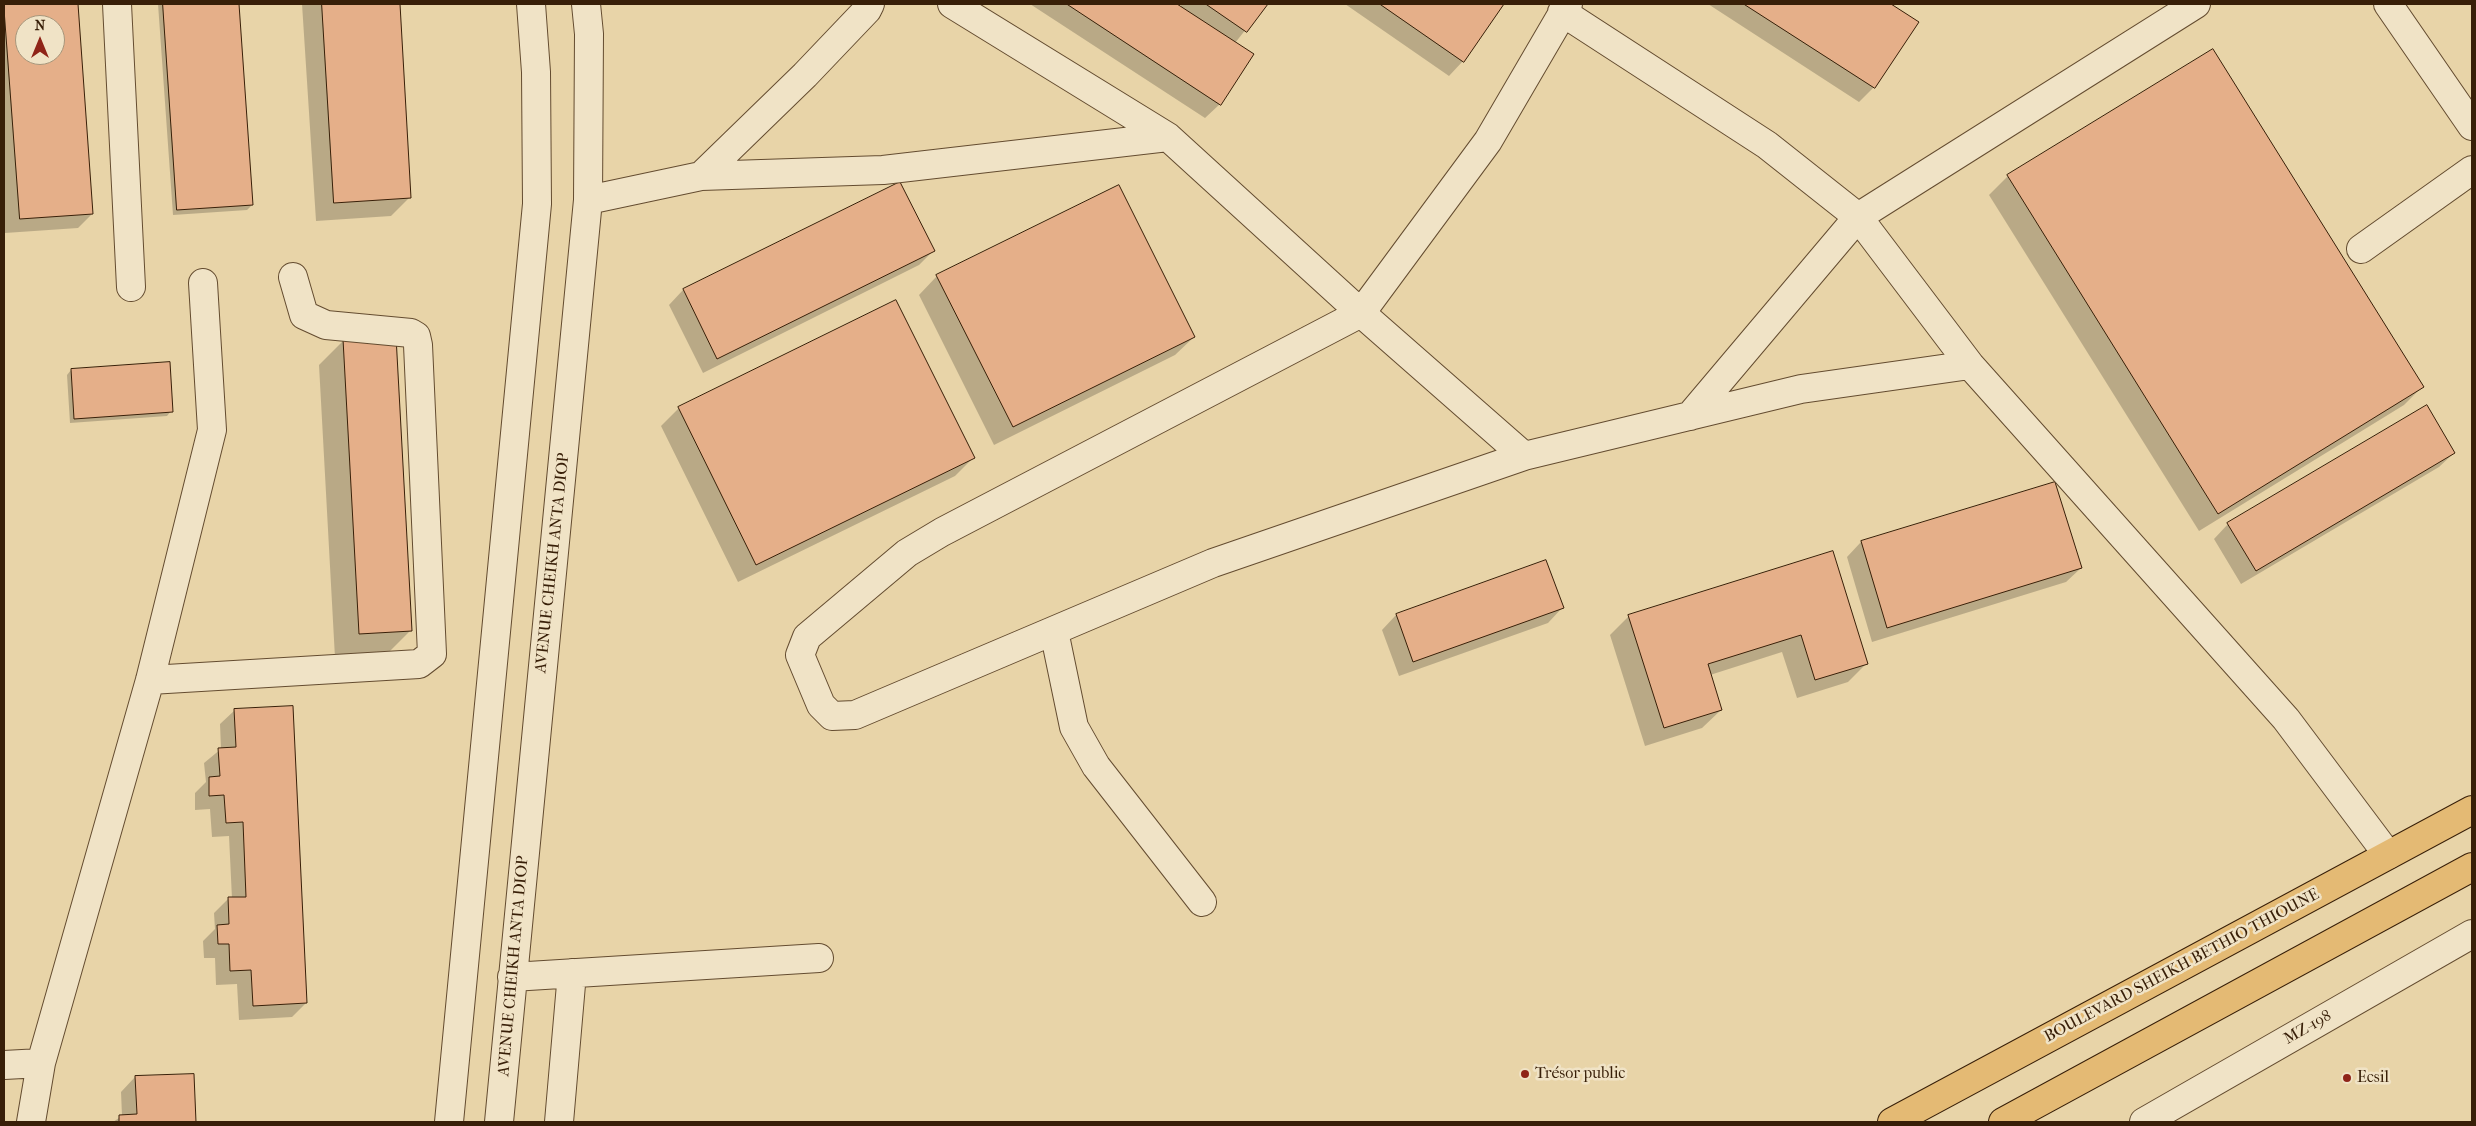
<!DOCTYPE html>
<html>
<head>
<meta charset="utf-8">
<style>
  body { margin:0 }
  #map { position:relative; width:2476px; height:1126px; overflow:hidden; background:#e8d4a8; font-family:"IM FELL French Canon",serif }
  canvas { display:block }
  .frame { position:absolute; inset:0; border:5px solid #381f08; pointer-events:none }
  .north { position:absolute; left:15px; top:15px; width:50px; height:50px; box-sizing:border-box; background:#f0e3c6; border:1px solid #a6957a; border-radius:50%; rotate:0deg; font-size:14px; font-weight:700; line-height:20px; text-align:center; color:#381f08 }
  .north::after { content:''; display:block; margin:auto; width:18px; height:22px; background:#8f2418; clip-path:polygon(50% 0,100% 100%,50% 72%,0 100%) }
</style>
</head>
<body>
<div id="map">
<canvas width="2476" height="1126"></canvas>
<div class="frame"></div>
<div class="north">N</div>
</div>
<script>
const ctx = document.querySelector('canvas').getContext('2d');
ctx.lineJoin = 'round';
function fill(path, color) {
  ctx.fillStyle = color;
  ctx.fill(path, 'evenodd');
}
function stroke(path, color, width, dash) {
  ctx.strokeStyle = color;
  ctx.lineWidth = width;
  ctx.lineCap = dash ? 'butt' : 'round';
  ctx.setLineDash(dash || []);
  ctx.stroke(path);
}
function label(font, color, halo, rows, align = 'center') {
  ctx.font = font + ' "IM FELL French Canon",serif';
  ctx.lineWidth = 5;
  ctx.setLineDash([]);
  ctx.textBaseline = 'middle';
  ctx.strokeStyle = halo;
  ctx.fillStyle = color;
  for (const [text, x, y, turn = 0] of rows) {
    ctx.save();
    ctx.translate(x, y);
    ctx.rotate((+turn || 0) * Math.PI / 180);
    ctx.textAlign = isNaN(turn) ? turn : align;
    if (halo) ctx.strokeText(text, 0, 0);
    ctx.fillText(text, 0, 0);
    ctx.restore();
  }
}
const shadow = new Path2D(`
  M 4,4 L 77,4 L 92,214 L 78,228 L 5,233 ZM 25,25 L 55,25 L 55,55 L 25,55 Z
  M 158,4 L 238,4 L 252,205 L 247,210 L 173,215 Z
  M 302,4 L 399,4 L 410,197 L 391,216 L 316,221 Z
  M 1030,4 L 1175,4 L 1180,7 L 1182,4 L 1266,4 L 1235,43 L 1220,104 L 1205,118 Z
  M 1345,4 L 1501,4 L 1503,5 L 1463,61 L 1449,76 Z
  M 1708,4 L 1888,4 L 1917,22 L 1874,87 L 1859,102 Z
  M 2212,50 L 2422,387 L 2404,405 L 2199,531 L 1989,195 L 2008,176 Z
  M 899,183 L 933,251 L 919,265 L 703,373 L 669,305 L 683,290 Z
  M 937,276 L 1194,337 L 1175,355 L 994,445 L 919,295 Z
  M 344,340 L 410,631 L 386,655 L 335,658 L 319,365 Z
  M 71,370 L 171,411 L 167,416 L 70,423 L 67,375 Z
  M 679,408 L 973,458 L 955,476 L 738,582 L 661,426 Z
  M 2454,453 L 2439,467 L 2241,584 L 2214,539 L 2228,524 Z
  M 2054,484 L 2081,568 L 2066,582 L 1872,642 L 1847,557 L 1861,542 Z
  M 1832,553 L 1867,663 L 1848,682 L 1797,698 L 1782,652 L 1710,675 L 1721,710 L 1702,728 L 1645,746 L 1610,635 L 1629,616 Z
  M 1562,608 L 1548,623 L 1399,676 L 1382,630 L 1396,615 Z
  M 235,710 L 306,1003 L 292,1017 L 239,1020 L 237,984 L 216,985 L 215,958 L 204,958 L 203,941 L 215,929 L 214,913 L 228,899 L 232,899 L 229,836 L 212,837 L 210,809 L 195,810 L 195,793 L 206,782 L 204,763 L 221,749 L 220,724 Z
  M 193,1075 L 195,1122 L 113,1122 L 122,1116 L 121,1092 L 135,1077 Z`);
const building = new Path2D(`
  M 4,4 L 78,4 L 93,214 L 20,219 ZM 25,25 L 55,25 L 55,55 L 25,55 Z
  M 163,4 L 239,4 L 253,205 L 177,210 Z
  M 322,4 L 400,4 L 411,198 L 334,203 Z
  M 1067,4 L 1177,4 L 1254,54 L 1221,105 Z
  M 1206,4 L 1268,4 L 1247,32 Z
  M 1380,4 L 1504,4 L 1464,62 Z
  M 1744,4 L 1891,4 L 1919,22 L 1875,88 Z
  M 2213,49 L 2424,387 L 2218,514 L 2007,175 Z
  M 900,182 L 935,251 L 717,359 L 683,289 Z
  M 1119,185 L 1195,337 L 1013,427 L 936,275 Z
  M 896,300 L 975,458 L 756,565 L 678,407 Z
  M 396,336 L 412,631 L 359,634 L 343,339 Z
  M 170,362 L 173,412 L 74,419 L 71,369 Z
  M 2427,405 L 2455,453 L 2256,571 L 2227,523 Z
  M 2055,482 L 2082,568 L 1887,628 L 1861,541 Z
  M 1833,551 L 1868,664 L 1815,680 L 1801,635 L 1708,664 L 1722,710 L 1664,728 L 1628,615 Z
  M 1546,560 L 1564,608 L 1413,662 L 1396,614 Z
  M 293,706 L 307,1003 L 253,1006 L 251,970 L 230,971 L 229,944 L 218,944 L 217,925 L 229,924 L 228,897 L 246,897 L 243,822 L 226,823 L 224,795 L 209,796 L 209,777 L 220,776 L 218,748 L 236,747 L 234,709 Z
  M 194,1074 L 196,1122 L 119,1122 L 119,1115 L 137,1114 L 135,1076 Z`);
const minor = new Path2D(`
  M 117,4 L 131,287
  M 952,4 L 1168,137 L 1361,313 L 1524,456
  M 1568,4 L 1488,141 L 1361,313 L 942,532 L 907,553 L 807,637 L 800,655 L 821,705 L 832,716 L 855,715 L 1213,563 L 1524,456 L 1801,389 L 1970,365
  M 2388,4 L 2472,126
  M 1562,12 L 1767,145 L 1858,217 L 1970,365 L 2286,719 L 2388,855
  M 701,176 L 805,75 L 867,10 L 870,4
  M 588,200 L 701,176 L 883,170 L 1168,137
  M 2361,249 L 2472,170
  M 1690,416 L 1858,217 L 2196,4
  M 1054,631 L 1074,727 L 1096,766 L 1202,902
  M 150,680 L 419,664 L 432,654 L 418,345 L 416,336 L 411,333 L 326,325 L 304,315 L 293,277
  M 512,977 L 819,958
  M 4,1065 L 41,1063
  M 31,1122 L 41,1063 L 150,680 L 212,430 L 203,283
  M 449,1122 L 537,204 L 536,72 L 531,4
  M 499,1122 L 588,200 L 589,34 L 586,4
  M 559,1122 L 572,973
  M 2144,1122 L 2472,934`);
const major = new Path2D(`
  M 1892,1122 L 2472,810
  M 2003,1122 L 2472,867`);
const markers = [
  [1525,1074,5,"#8f2418"],
  [2347,1078,5,"#8f2418"]
];
const streetNames = [
  ["AVENUE CHEIKH ANTA DIOP",553,563,-84],
  ["AVENUE CHEIKH ANTA DIOP",514,966,-85],
  ["BOULEVARD SHEIKH BETHIO THIOUNE",2182,966,-28],
  ["MZ-198",2308,1028,-30]
];
const poiNames = [
  ["Trésor public",1535,1074],
  ["Ecsil",2357,1078]
];
fill(shadow, '#0003');
fill(building, '#e5af89');
stroke(building, '#381f08', 1);
stroke(minor, '#644c30', 30);
stroke(major, '#381f08', 30);
stroke(minor, '#f0e3c6', 28);
stroke(major, '#e4ba74', 28);
for (const [x, y, r, color] of markers) {
  const dot = new Path2D();
  dot.arc(x, y, r, 0, 2 * Math.PI);
  ctx.fillStyle = color;
  ctx.fill(dot);
  stroke(dot, '#f0e3c6', 2);
}
label('16px', '#381f08', '#f0e3c6', streetNames);
label('16px', '#381f08', '#f0e3c6', poiNames, 'left');
</script>
</body>
</html>
